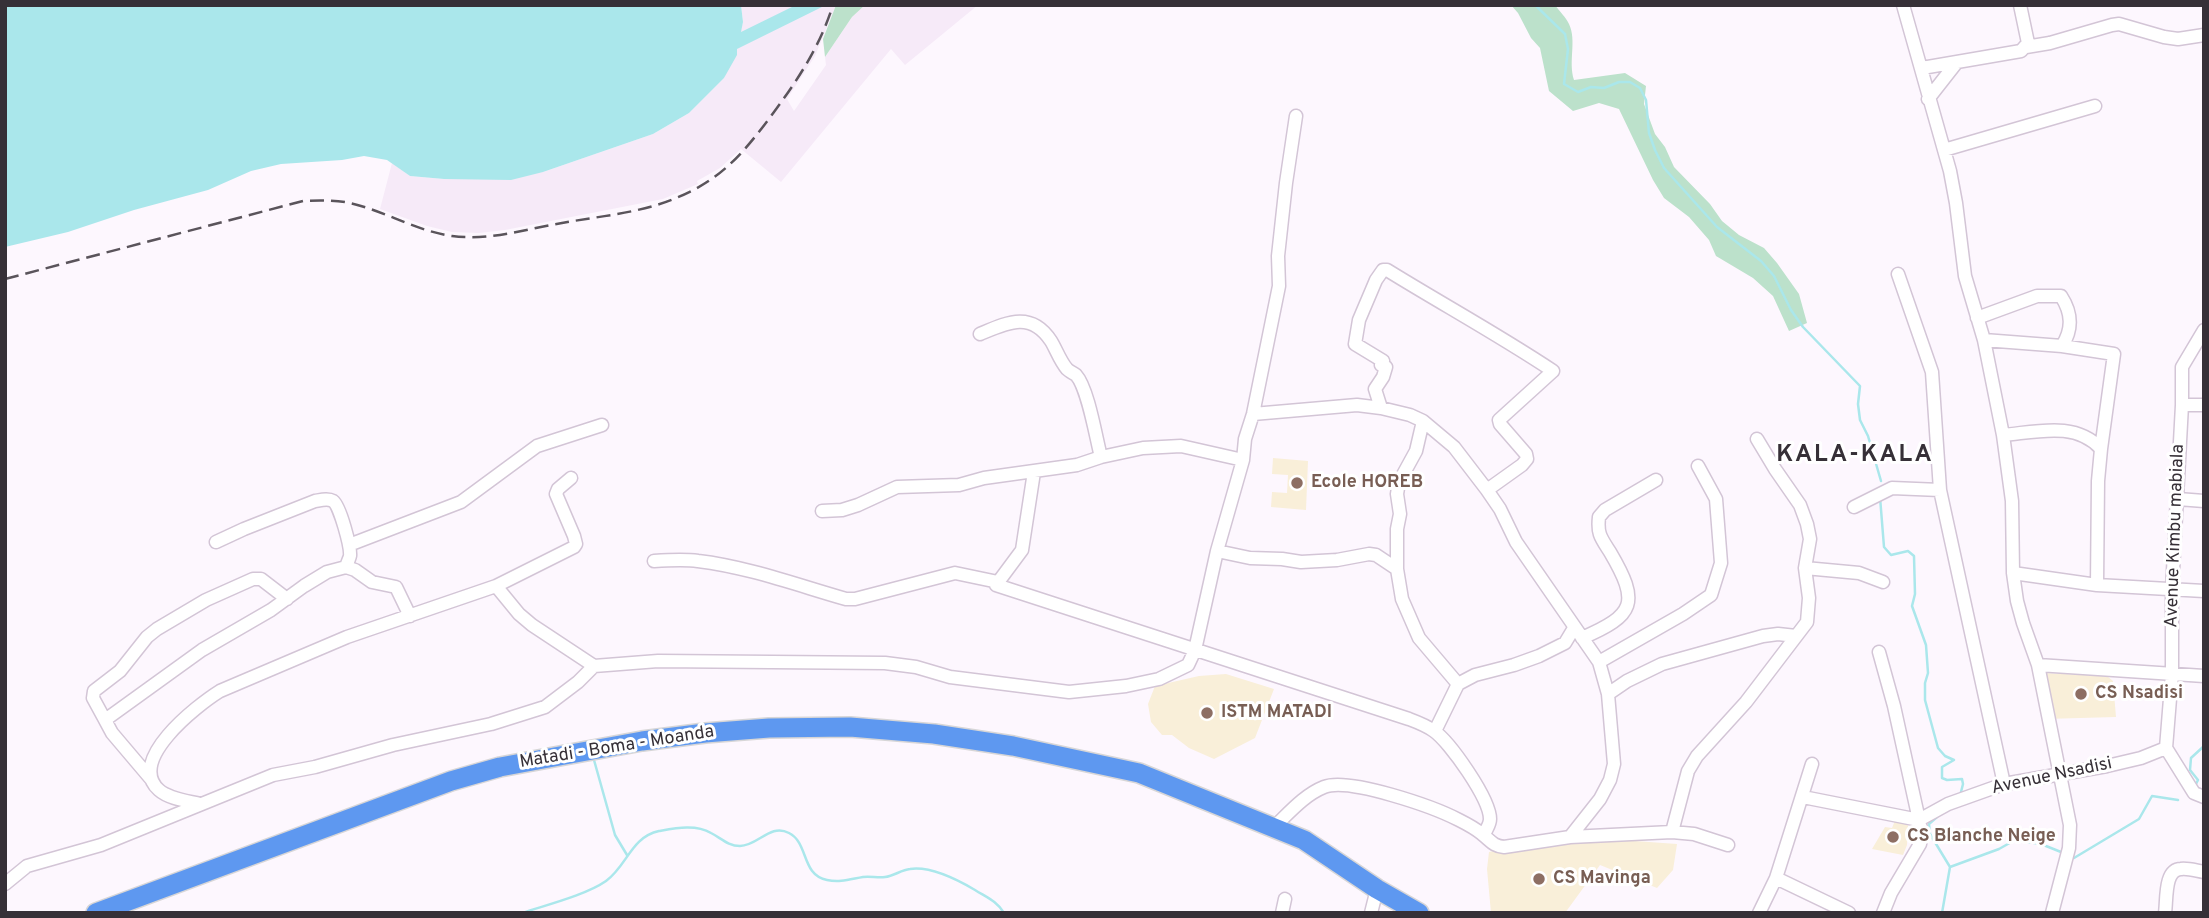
<!DOCTYPE html>
<html>
<head>
<meta charset="utf-8">
<style>
  body { margin:0 }
  #map { position:relative; width:2209px; height:918px; overflow:hidden; background:#fdf7fe; font-family:Overpass,sans-serif }
  canvas { display:block }
  .frame { position:absolute; inset:0; border:7px solid #363037; pointer-events:none }
</style>
</head>
<body>
<div id="map">
<canvas width="2209" height="918"></canvas>
<div class="frame"></div>
</div>
<script>
const ctx = document.querySelector('canvas').getContext('2d');
ctx.lineJoin = 'round';
function fill(path, color) {
  ctx.fillStyle = color;
  ctx.fill(path, 'evenodd');
}
function stroke(path, color, width, dash) {
  ctx.strokeStyle = color;
  ctx.lineWidth = width;
  ctx.lineCap = dash ? 'butt' : 'round';
  ctx.setLineDash(dash || []);
  ctx.stroke(path);
}
function label(font, color, halo, rows, align = 'center') {
  ctx.font = font + ' Overpass,sans-serif';
  ctx.lineWidth = 6;
  ctx.setLineDash([]);
  ctx.textBaseline = 'middle';
  ctx.strokeStyle = halo;
  ctx.fillStyle = color;
  for (const [text, x, y, turn = 0] of rows) {
    ctx.save();
    ctx.translate(x, y);
    ctx.rotate((+turn || 0) * Math.PI / 180);
    ctx.textAlign = isNaN(turn) ? turn : align;
    if (halo) ctx.strokeText(text, 0, 0);
    ctx.fillText(text, 0, 0);
    ctx.restore();
  }
}
const built = new Path2D(`
  M 741,5 L 836,5 L 815,56 L 787,99 L 794,111 L 826,65 L 825,57 L 852,17 L 865,5 L 978,5 L 905,65 L 891,49 L 781,182 L 741,149 L 720,168 L 697,181 L 698,184 L 663,199 L 505,230 L 479,233 L 452,232 L 427,226 L 380,209 L 392,163 L 410,176 L 444,179 L 543,172 L 653,134 L 689,113 L 724,78 L 736,49 L 743,22 Z`);
const education = new Path2D(`
  M 1273,458 L 1308,461 L 1306,510 L 1271,507 L 1272,492 L 1287,493 L 1288,475 L 1272,474 Z
  M 2043,673 L 2107,676 L 2113,681 L 2116,717 L 2045,719 Z
  M 1226,674 L 1274,689 L 1255,738 L 1214,759 L 1189,748 L 1172,735 L 1162,735 L 1151,722 L 1148,704 L 1155,686 L 1199,676 Z
  M 1896,818 L 1906,819 L 1908,826 L 1907,845 L 1903,855 L 1872,849 L 1885,827 L 1892,828 Z
  M 1579,837 L 1677,844 L 1673,870 L 1657,888 L 1600,865 L 1565,913 L 1491,913 L 1487,869 L 1489,852 L 1511,847 Z`);
const green = new Path2D(`
  M 836,5 L 865,5 L 852,17 L 825,57 L 823,39 Z
  M 1511,5 L 1555,5 C 1559,11 1566,17 1569,24 C 1577,41 1568,61 1574,80 L 1625,73 L 1646,86 L 1644,104 L 1655,134 L 1665,147 L 1674,167 L 1710,204 L 1722,221 L 1739,235 L 1764,248 L 1777,263 L 1799,294 L 1807,323 L 1789,331 L 1773,296 L 1753,278 L 1716,256 L 1709,240 L 1689,217 L 1664,198 L 1653,180 L 1619,109 L 1599,103 L 1573,111 L 1549,91 L 1540,48 L 1531,38 L 1518,13 Z`);
const water = new Path2D(`
  M 5,5 L 741,5 L 743,22 L 741,32 L 796,5 L 826,5 L 737,49 L 737,55 L 724,78 L 689,113 L 653,134 L 543,172 L 511,180 L 444,179 L 410,176 L 387,160 L 364,156 L 342,160 L 281,164 L 251,171 L 208,190 L 134,210 L 68,232 L 5,247 Z`);
const stream = new Path2D(`
  M 1535,5 L 1565,34 L 1568,49 L 1564,84 L 1578,92 L 1591,87 L 1604,88 L 1619,82 L 1630,82 L 1640,88 L 1646,100 L 1649,133 L 1655,150 L 1664,168 L 1717,227 L 1761,261 L 1774,276 L 1791,310 L 1803,327 L 1860,386 L 1858,404 L 1860,420 L 1868,436 L 1881,481
  M 1880,497 L 1884,547 L 1891,555 L 1908,551 L 1914,556 L 1915,594 L 1912,606 L 1926,645 L 1928,673 L 1925,683 L 1925,700 L 1938,748 L 1945,756 L 1954,760 L 1942,767 L 1942,778 L 1947,780 L 1962,779 L 1963,784 L 1960,796
  M 594,760 L 615,835 L 627,855
  M 2196,784 L 2198,780 L 2190,770 L 2191,758 L 2204,746
  M 1937,817 L 1929,824 L 1930,834 L 1950,867
  M 2074,858 L 2139,819 L 2152,796 L 2178,800
  M 522,913 C 546,905 586,895 606,881 C 627,866 631,837 659,831 C 676,828 696,824 711,833 C 721,838 728,846 740,846 C 758,846 770,823 789,833 C 809,843 801,875 827,880 C 840,883 851,879 863,877 C 870,876 878,878 885,877 C 894,876 901,870 910,869 C 930,866 958,880 975,890 C 986,897 997,901 1004,913
  M 1942,913 L 1950,867 L 1999,849 L 2015,840 L 2041,844 L 2061,852`);
const minor = new Path2D(`
  M 1903,5 L 1950,171 L 1956,203 L 1965,276 L 1984,340 L 2003,435 L 2012,501 L 2013,573 L 2017,601 L 2023,623 L 2038,665 L 2070,825 L 2069,848 L 2052,913
  M 2026,47 L 2050,43 L 2112,25 L 2119,24 L 2164,37 L 2178,39 L 2204,35
  M 1922,68 L 2021,51 L 2028,43 L 2020,5
  M 1928,99 L 1957,62
  M 1944,150 L 2095,106
  M 1898,274 L 1932,372 L 1940,490 L 2004,784
  M 1977,318 L 2037,296 L 2061,296 C 2072,313 2073,329 2062,346 L 1984,340
  M 980,334 C 1006,323 1031,310 1051,341 C 1056,349 1060,361 1067,369 C 1069,371 1073,373 1076,375 C 1088,388 1096,438 1101,457
  M 2062,346 L 2114,354 L 2101,449
  M 2182,405 L 2204,405
  M 1381,408 L 1375,389 L 1383,377 L 1386,367 L 1381,365 L 1383,361 L 1355,344 L 1359,320 L 1376,280 L 1383,270 L 1387,270 C 1442,304 1499,335 1553,371 L 1499,420 L 1500,424 L 1526,454 L 1527,459 L 1522,465 L 1487,490
  M 1253,414 L 1357,405 L 1381,408 L 1410,415 L 1423,421 L 1454,447 L 1487,490 L 1500,509 L 1516,542 L 1599,662 L 1608,694 L 1614,764 L 1610,780 L 1600,799 L 1570,837 L 1504,847 C 1493,846 1491,841 1482,834 C 1476,829 1467,824 1459,820 C 1434,807 1349,777 1324,787 C 1304,795 1289,813 1273,828
  M 1423,421 L 1416,451 L 1399,482 L 1397,494 L 1400,514 L 1397,529 L 1397,569 L 1402,599 L 1419,638 L 1458,684
  M 2003,435 C 2037,432 2076,421 2101,449 L 2098,481 L 2097,585
  M 2178,499 L 2204,501
  M 1854,507 L 1892,488 L 1940,490
  M 822,511 L 842,510 L 858,505 L 897,487 L 959,485 L 984,478 L 1077,465 L 1101,457 L 1143,448 L 1181,446 L 1243,460
  M 216,542 L 244,529 L 315,501 C 321,500 328,498 333,501 C 340,506 351,547 350,556 C 350,557 346,566 346,567
  M 349,545 L 461,502 L 537,446 L 602,425
  M 1217,551 L 1250,558 L 1282,559 L 1301,562 L 1337,560 L 1369,554 L 1376,555 L 1397,569
  M 654,561 C 669,560 684,559 698,561 C 748,567 797,585 846,599 L 855,599 L 955,573 L 998,582 L 996,585 L 1409,719 C 1417,722 1427,726 1434,731 C 1450,742 1490,799 1490,819 C 1490,825 1486,829 1484,835
  M 1805,568 L 1859,573 L 1883,582
  M 2013,573 L 2097,585 L 2204,591
  M 996,585 L 1022,550 L 1034,472
  M 496,586 L 574,547 L 576,544 L 574,536 L 556,494 L 558,489 L 571,478
  M 1582,638 C 1635,615 1640,603 1610,552 C 1601,538 1597,534 1599,517 L 1605,510 L 1656,480
  M 1599,662 L 1683,614 L 1711,595 L 1721,563 L 1716,499 L 1698,466
  M 2038,665 L 2204,676
  M 1608,694 L 1627,681 L 1662,664 L 1763,636 L 1778,634 L 1796,636
  M 105,720 L 93,698 L 94,691 L 120,671 L 147,637 L 157,629 L 206,600 L 253,579 L 261,579 L 287,599
  M 1435,731 L 1458,684 L 1475,675 L 1514,665 L 1539,656 L 1565,643 L 1574,628
  M 2166,748 L 2172,674 L 2172,589 L 2182,405 L 2182,367 L 2204,330
  M 2166,748 L 2194,793 L 2204,797
  M 151,779 L 112,733 L 105,720 L 202,650 L 271,610 L 304,586 L 327,572 L 346,567 L 355,570 L 372,582 L 396,587 L 410,616
  M 1803,797 L 1919,820 L 1894,706 L 1879,652
  M 200,804 C 188,801 169,799 159,790 C 126,761 196,706 220,691 L 347,637 L 496,586 L 519,614 L 532,625 L 594,666 L 658,661 L 885,663 L 916,667 L 950,677 L 1069,692 L 1126,686 L 1159,679 L 1188,665 L 1195,650 L 1217,551 L 1243,460 L 1245,439 L 1253,414 L 1279,286 L 1278,256 L 1286,183 L 1296,116
  M 1672,832 L 1688,771 L 1697,756 L 1746,702 L 1807,622 L 1809,598 L 1805,568 L 1810,539 L 1807,524 L 1800,505 L 1775,469 L 1757,439
  M 1570,837 L 1672,832 L 1694,834 L 1728,845
  M 1776,878 L 1849,913
  M 5,884 L 27,866 L 101,845 L 273,775 L 315,767 L 393,745 L 491,724 L 545,707 L 578,682 L 594,666
  M 1282,913 L 1285,899
  M 1371,913 L 1377,889
  M 1759,913 L 1776,878 L 1812,764
  M 1883,913 L 1891,893 L 1920,844 L 1922,833 L 1919,820 L 1948,804 L 2004,784 L 2107,766 L 2141,758 L 2166,748
  M 2165,913 C 2167,900 2164,869 2181,869 C 2188,868 2197,871 2204,872`);
const highway = new Path2D(`
  M 96,913 L 451,781 L 500,767 L 565,755 L 642,741 L 705,733 L 769,728 L 850,727 L 934,734 L 1013,746 L 1139,773 L 1304,840 L 1377,889 L 1419,913`);
const rail = new Path2D(`
  M 5,279 L 303,201 C 319,200 335,200 350,203 C 385,211 416,231 452,236 C 489,241 526,229 562,223 C 600,216 641,213 676,198 C 723,179 745,151 774,112 C 799,78 820,46 833,5`);
const markers = [
  [1297,483,7,"#8d6e63"],
  [2081,694,7,"#8d6e63"],
  [1207,713,7,"#8d6e63"],
  [1893,837,7,"#8d6e63"],
  [1539,879,7,"#8d6e63"]
];
const educationNames = [
  ["Ecole HOREB",1311,483],
  ["CS Nsadisi",2095,694],
  ["ISTM MATADI",1221,713],
  ["CS Blanche Neige",1907,837],
  ["CS Mavinga",1553,879]
];
const streetNames = [
  ["Avenue Kimbu mabiala",2176,536,-88],
  ["Matadi - Boma - Moanda",617,748,-9],
  ["Avenue Nsadisi",2052,777,-12]
];
const districtNames = [
  ["KALA-KALA",1855,456]
];
fill(built, '#f6eaf8');
fill(education, '#f9efd9');
fill(green, '#bce1cb');
fill(water, '#aae7eb');
stroke(stream, '#aae7eb', 2.5);
stroke(minor, '#d3c5d6', 15);
stroke(highway, '#d7d6d7', 22);
stroke(minor, '#fff', 12);
stroke(highway, '#5e98f0', 19);
stroke(rail, '#5a545b', 2.5, [14, 7]);
for (const [x, y, r, color] of markers) {
  const dot = new Path2D();
  dot.arc(x, y, r, 0, 2 * Math.PI);
  ctx.fillStyle = color;
  ctx.fill(dot);
  stroke(dot, '#fff', 2.5);
}
label('bold 18px', '#785e54', '#fff', educationNames, 'left');
label('18px', '#363037', '#fff', streetNames);
ctx.letterSpacing = '2px';
label('bold 24px', '#363037', '#fff', districtNames);
ctx.letterSpacing = '0px';
</script>
</body>
</html>
